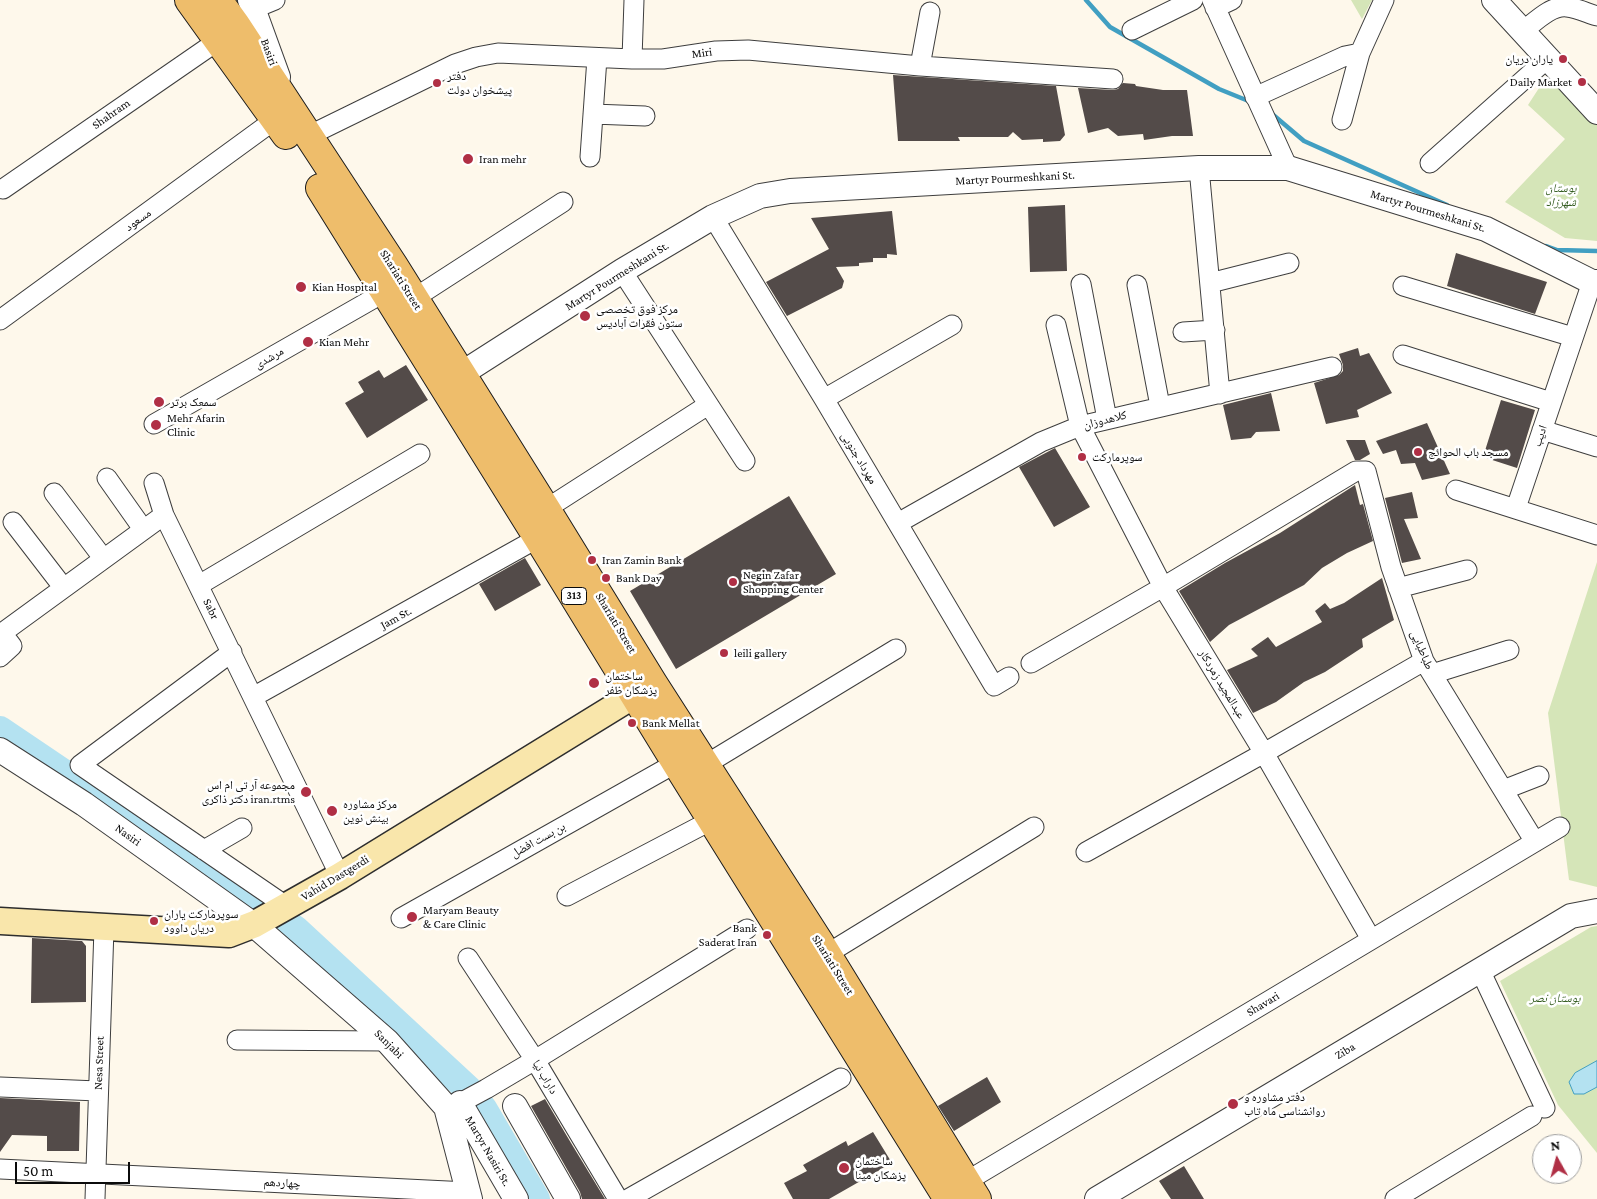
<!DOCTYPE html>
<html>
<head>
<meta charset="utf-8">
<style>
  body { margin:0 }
  #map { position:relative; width:1597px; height:1199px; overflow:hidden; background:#fef8eb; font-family:"Crimson Pro",serif }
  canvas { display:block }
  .north { position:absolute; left:1532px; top:1134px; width:50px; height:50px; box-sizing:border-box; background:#fff; border:1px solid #9d9d9d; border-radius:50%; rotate:353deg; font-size:14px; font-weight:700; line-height:20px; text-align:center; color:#0b0b0b }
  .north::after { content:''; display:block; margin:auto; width:18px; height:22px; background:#b02f45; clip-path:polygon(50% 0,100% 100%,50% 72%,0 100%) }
  .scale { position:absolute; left:15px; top:1162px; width:115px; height:22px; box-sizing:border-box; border:2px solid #0b0b0b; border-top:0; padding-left:6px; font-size:15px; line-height:18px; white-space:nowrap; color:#0b0b0b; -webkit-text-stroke:4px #fff; paint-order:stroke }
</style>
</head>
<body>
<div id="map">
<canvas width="1597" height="1199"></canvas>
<div class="north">N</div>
<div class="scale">50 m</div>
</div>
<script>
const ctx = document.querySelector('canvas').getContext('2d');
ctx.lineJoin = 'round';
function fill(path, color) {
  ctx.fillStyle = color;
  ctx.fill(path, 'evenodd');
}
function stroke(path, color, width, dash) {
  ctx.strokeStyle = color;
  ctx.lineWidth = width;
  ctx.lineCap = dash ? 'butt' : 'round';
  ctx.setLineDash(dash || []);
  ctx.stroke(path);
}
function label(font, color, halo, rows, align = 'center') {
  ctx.font = font + ' "Crimson Pro","Noto Naskh Arabic",serif';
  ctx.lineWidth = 5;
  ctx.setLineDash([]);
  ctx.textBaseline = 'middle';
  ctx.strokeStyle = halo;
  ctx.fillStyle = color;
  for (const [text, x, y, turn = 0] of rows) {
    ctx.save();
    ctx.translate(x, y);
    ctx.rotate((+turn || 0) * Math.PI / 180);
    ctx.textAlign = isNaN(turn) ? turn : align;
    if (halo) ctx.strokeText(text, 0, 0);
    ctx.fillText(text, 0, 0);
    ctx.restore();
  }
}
const green = new Path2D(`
  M 1351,0 L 1372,0 L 1362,19 Z
  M 1554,74 L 1597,122 L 1597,241 L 1565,238 L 1505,202 L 1565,139 L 1528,105 L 1539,88 Z
  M 1597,562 L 1597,887 L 1569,880 L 1548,713 Z
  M 1597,926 L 1597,1153 L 1558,1105 L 1500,981 L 1591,927 Z`);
const water = new Path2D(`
  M 1597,1061 L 1597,1087 L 1584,1094 L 1574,1094 L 1569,1082 L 1575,1073 Z`);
const stream = new Path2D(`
  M 1086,0 L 1110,27 L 1219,89 L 1251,102
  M 1271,113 L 1304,141 L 1447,205
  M 1546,246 L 1557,250 L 1597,251`);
const river = new Path2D(`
  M 0,730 L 295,929 L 469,1090 L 484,1110 L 536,1199`);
const building = new Path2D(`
  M 893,75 L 1056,86 L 1065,135 L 1060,141 L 1043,142 L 1043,139 L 1022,140 L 1013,132 L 1008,137 L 958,137 L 960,141 L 898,141 Z
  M 1123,83 L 1135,84 L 1136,86 L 1163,90 L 1187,90 L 1193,136 L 1172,136 L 1144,140 L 1143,134 L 1118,136 L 1108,128 L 1088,133 L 1078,88 L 1113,90 L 1118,89 Z
  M 1065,205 L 1067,271 L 1030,272 L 1028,207 Z
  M 892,211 L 897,255 L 887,254 L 887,258 L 873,258 L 873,262 L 859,263 L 859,266 L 836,267 L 844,281 L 842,288 L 787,316 L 766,282 L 829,249 L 811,218 Z
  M 1456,253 L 1547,282 L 1535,314 L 1447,286 Z
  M 1358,348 L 1360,356 L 1369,353 L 1392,393 L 1357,410 L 1359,417 L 1326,424 L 1314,383 L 1339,375 L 1343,371 L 1343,365 L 1339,354 Z
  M 406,365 L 428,400 L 367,438 L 345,403 L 364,392 L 358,382 L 379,370 L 384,378 Z
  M 1271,393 L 1280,431 L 1256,432 L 1251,438 L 1231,440 L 1223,405 Z
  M 1501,400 L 1535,410 L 1517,468 L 1483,457 Z
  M 1427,423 L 1450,474 L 1422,480 L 1415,463 L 1401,464 L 1396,450 L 1383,454 L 1376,441 Z
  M 1346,440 L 1365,440 L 1370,454 L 1360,460 L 1355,460 Z
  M 1055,448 L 1090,507 L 1054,527 L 1019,467 Z
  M 1355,485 L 1360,505 L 1363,504 L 1373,541 L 1347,553 L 1322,568 L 1304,585 L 1229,625 L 1210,642 L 1179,591 L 1225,563 L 1280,533 Z
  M 1412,492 L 1418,518 L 1404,519 L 1421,559 L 1402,563 L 1385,498 Z
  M 789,496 L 836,574 L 676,669 L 630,591 Z
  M 525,558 L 541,585 L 495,611 L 479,584 Z
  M 1382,578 L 1394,620 L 1362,639 L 1363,647 L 1325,672 L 1304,682 L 1276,702 L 1253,713 L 1227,670 L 1258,656 L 1251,649 L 1268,637 L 1276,647 L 1322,622 L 1315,611 L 1325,603 L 1330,609 L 1344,603 Z
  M 32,938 L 82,941 L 86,946 L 86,1002 L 31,1003 Z
  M 987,1077 L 1001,1102 L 954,1131 L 938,1106 Z
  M 0,1098 L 80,1102 L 79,1151 L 47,1151 L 47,1136 L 12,1135 L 0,1152 Z
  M 545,1099 L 571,1143 L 605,1199 L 582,1199 L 580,1192 L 531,1106 Z
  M 873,1132 L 892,1163 L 829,1199 L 793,1199 L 784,1183 L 807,1171 L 803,1165 L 846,1141 L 848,1146 Z
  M 1184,1166 L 1204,1199 L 1171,1199 L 1159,1181 Z`);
const minor = new Path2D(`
  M 1212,0 L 1288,168
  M 1215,8 L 1232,0
  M 253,9 L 275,0
  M 1132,30 L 1193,0
  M 1523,31 C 1535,22 1551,5 1567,7 C 1577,8 1587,13 1597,16
  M 632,59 L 634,0
  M 920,66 L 930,12
  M 1255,97 L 1345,56 L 1360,53
  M 593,114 L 645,116
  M 1342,120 L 1360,53 L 1384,0
  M 308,136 L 455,64 L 476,57 L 498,53 L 632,59 L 663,59 L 716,51 L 748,50 L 920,66 L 1113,79
  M 590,157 L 597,58
  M 1430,163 L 1547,59
  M 1199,168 L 1220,394
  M 3,189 L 219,40
  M 713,217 L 824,399 L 994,686 L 1009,677
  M 622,271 L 745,461
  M 1210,283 L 1289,263
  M 1081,284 L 1107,419
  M 1137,285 L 1160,406
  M 1403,286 L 1573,337
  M 413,299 L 563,202
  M 0,320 L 284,113
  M 1056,325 L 1080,426 L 1163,587 L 1264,753 L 1371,939
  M 1183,332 L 1215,330
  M 1403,355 L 1551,402
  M 824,399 L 952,325
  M 154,424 L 385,292
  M 1542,430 L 1597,447
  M 107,478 L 143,529
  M 154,483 L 164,515
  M 1456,490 L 1597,535
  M 54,493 L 103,558
  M 1516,508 L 1592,282
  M 546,509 L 708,405
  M 13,522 L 63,587
  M 898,523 L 1041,442 L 1080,426 L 1332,367
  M 199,585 L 420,454
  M 1398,588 L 1467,570
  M 232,652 L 80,765 L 286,906
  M 0,657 L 12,646 L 2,633 L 164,515 L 340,876
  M 1031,663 L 1163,587 L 1356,471 L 1366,471 L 1391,567 L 1424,661 L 1535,842
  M 1432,674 L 1509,650
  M 253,697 L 538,538
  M 705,765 L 896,649
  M 1503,790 L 1539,776
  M 204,850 L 242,828
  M 1086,852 L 1264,753 L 1424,661
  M 567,896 L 712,820
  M 401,918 L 676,763
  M 827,954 L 1034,827
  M 468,958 L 535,1060 L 618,1199
  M 1480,970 L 1545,1108
  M 237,1040 L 387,1041
  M 0,1087 L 98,1091
  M 448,1107 L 460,1103 L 486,1089 L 535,1060 L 747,929
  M 0,1169 L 468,1192
  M 967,1181 L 1560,827
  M 95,1199 L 104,928
  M 628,1199 L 841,1078
  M 1395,1199 L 1532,1116`);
const tertiary = new Path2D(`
  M 250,0 L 278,77
  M 1494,0 L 1597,112
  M 461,374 L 622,271 L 713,217 L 760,196 L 790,191 L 1199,168 L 1288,168 L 1486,229 L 1592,282 L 1597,282
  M 0,750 L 84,804 L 254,925 L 387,1041 L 446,1107 L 470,1199
  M 460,1103 L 516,1199
  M 515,1106 L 568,1199
  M 1097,1199 L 1571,916 L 1597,911`);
const secondary = new Path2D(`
  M 0,921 L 229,934 L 255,924 L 340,876 L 652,684`);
const primary = new Path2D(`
  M 189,0 L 286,135
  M 218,0 L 236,25 L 394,266 L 546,509 L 653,683 L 820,943 L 977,1199
  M 320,188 L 538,538 L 676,763 L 948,1199`);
const markers = [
  [1563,59,5,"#b02f45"],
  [1582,82,5,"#b02f45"],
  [437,83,5,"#b02f45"],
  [468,159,6,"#b02f45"],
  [301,287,6,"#b02f45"],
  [585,316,6,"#b02f45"],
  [308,342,6,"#b02f45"],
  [159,402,6,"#b02f45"],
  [156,425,6,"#b02f45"],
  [1418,452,5,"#b02f45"],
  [1082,457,5,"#b02f45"],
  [592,560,5,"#b02f45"],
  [606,578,5,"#b02f45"],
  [733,582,5,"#b02f45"],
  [724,653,5,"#b02f45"],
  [594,683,6,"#b02f45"],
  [632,723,5,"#b02f45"],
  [306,792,6,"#b02f45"],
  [332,811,6,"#b02f45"],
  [412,917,6,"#b02f45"],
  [154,921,5,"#b02f45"],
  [767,935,5,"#b02f45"],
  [1233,1104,6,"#b02f45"],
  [844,1168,6,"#b02f45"]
];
const shields = [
  [574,596,25]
];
const shieldNames = [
  ["313",574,596]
];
const streetNames = [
  ["Basiri",269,52,70],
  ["Miri",702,53,-8],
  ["Shahram",111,114,-35],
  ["Martyr Pourmeshkani St.",1015,178,-3],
  ["Martyr Pourmeshkani St.",1428,211,17],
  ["مسعود",138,220,-36],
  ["Martyr Pourmeshkani St.",617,276,-32],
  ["Shariati Street",401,280,58],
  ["مرشدی",269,358,-30],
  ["کلاهدوزان",1105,420,-14],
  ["ادیب",1540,436,-71],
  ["مهرداد جنوبی",859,458,59],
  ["Sabr",211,609,64],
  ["Jam St.",396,618,-29],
  ["Shariati Street",616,623,59],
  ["طباطبایی",1422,650,67],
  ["عبدالمجید زمردکار",1222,684,59],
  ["Nasiri",128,835,35],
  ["بن بست افضل",538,840,-29],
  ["Vahid Dastgerdi",335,878,-31],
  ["Shariati Street",833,965,58],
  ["Shavari",1263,1004,-31],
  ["Sanjabi",389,1044,45],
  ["Ziba",1345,1051,-31],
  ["Nesa Street",99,1063,-88],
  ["داراب نیا",545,1077,59],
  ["Martyr Nasiri St.",488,1151,60],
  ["چهاردهم",282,1183,3]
];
const poiNames = [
  ["یاران دریان",1553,59,"right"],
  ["دفتر",447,76],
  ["پیشخوان دولت",447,90],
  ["Daily Market",1572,82,"right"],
  ["Iran mehr",479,159],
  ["Kian Hospital",312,287],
  ["مرکز فوق تخصصی",596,309],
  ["ستون فقرات آبادیس",596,323],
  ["Kian Mehr",319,342],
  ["سمعک برتر",170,402],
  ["Mehr Afarin",167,418],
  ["Clinic",167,432],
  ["مسجد باب الحوائج",1428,452],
  ["سوپرمارکت",1092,457],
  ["Iran Zamin Bank",602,560],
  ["Negin Zafar",743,575],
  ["Shopping Center",743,589],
  ["Bank Day",616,578],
  ["leili gallery",734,653],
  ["ساختمان",605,676],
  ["پزشکان ظفر",605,690],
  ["Bank Mellat",642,723],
  ["مجموعه آر تی ام اس",295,785,"right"],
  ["دکتر ذاکری iran.rtms",295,799,"right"],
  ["مرکز مشاوره",343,804],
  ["بینش نوین",343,818],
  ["Maryam Beauty",423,910],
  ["& Care Clinic",423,924],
  ["سوپرمارکت یاران",164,914],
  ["دریان داوود",164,928],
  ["Bank",757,928,"right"],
  ["Saderat Iran",757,942,"right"],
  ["دفتر مشاوره و",1244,1097],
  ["روانشناسی ماه تاب",1244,1111],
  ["ساختمان",855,1161],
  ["پزشكان مينا",855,1175]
];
const parkNames = [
  ["بوستان",1561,188],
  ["شهرزاد",1561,202],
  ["بوستان نصر",1555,998]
];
fill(green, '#d5e5b8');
fill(water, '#b4e2f1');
stroke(water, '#419fc2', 1);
stroke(stream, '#419fc2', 4.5);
stroke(river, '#b4e2f1', 28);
fill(building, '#534b49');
stroke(minor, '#3e3e3e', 21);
stroke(tertiary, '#3e3e3e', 26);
stroke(secondary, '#2d2d2d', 29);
stroke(primary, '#1c1c1c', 30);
stroke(minor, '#fff', 19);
stroke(tertiary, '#fff', 24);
stroke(secondary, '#f9e6ab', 26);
stroke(primary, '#eebd6b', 28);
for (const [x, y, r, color] of markers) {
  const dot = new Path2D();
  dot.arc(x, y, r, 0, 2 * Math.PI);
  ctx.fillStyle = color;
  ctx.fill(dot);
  stroke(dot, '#fff', 2);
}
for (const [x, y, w] of shields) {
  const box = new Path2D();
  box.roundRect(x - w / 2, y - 8.5, w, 17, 4);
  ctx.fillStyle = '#fff';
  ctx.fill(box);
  stroke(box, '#0b0b0b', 1);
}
label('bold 11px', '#0b0b0b', null, shieldNames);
label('12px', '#0b0b0b', '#fff', streetNames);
label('12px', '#0b0b0b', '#fff', poiNames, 'left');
label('italic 12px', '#355d21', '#fff', parkNames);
</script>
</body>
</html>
